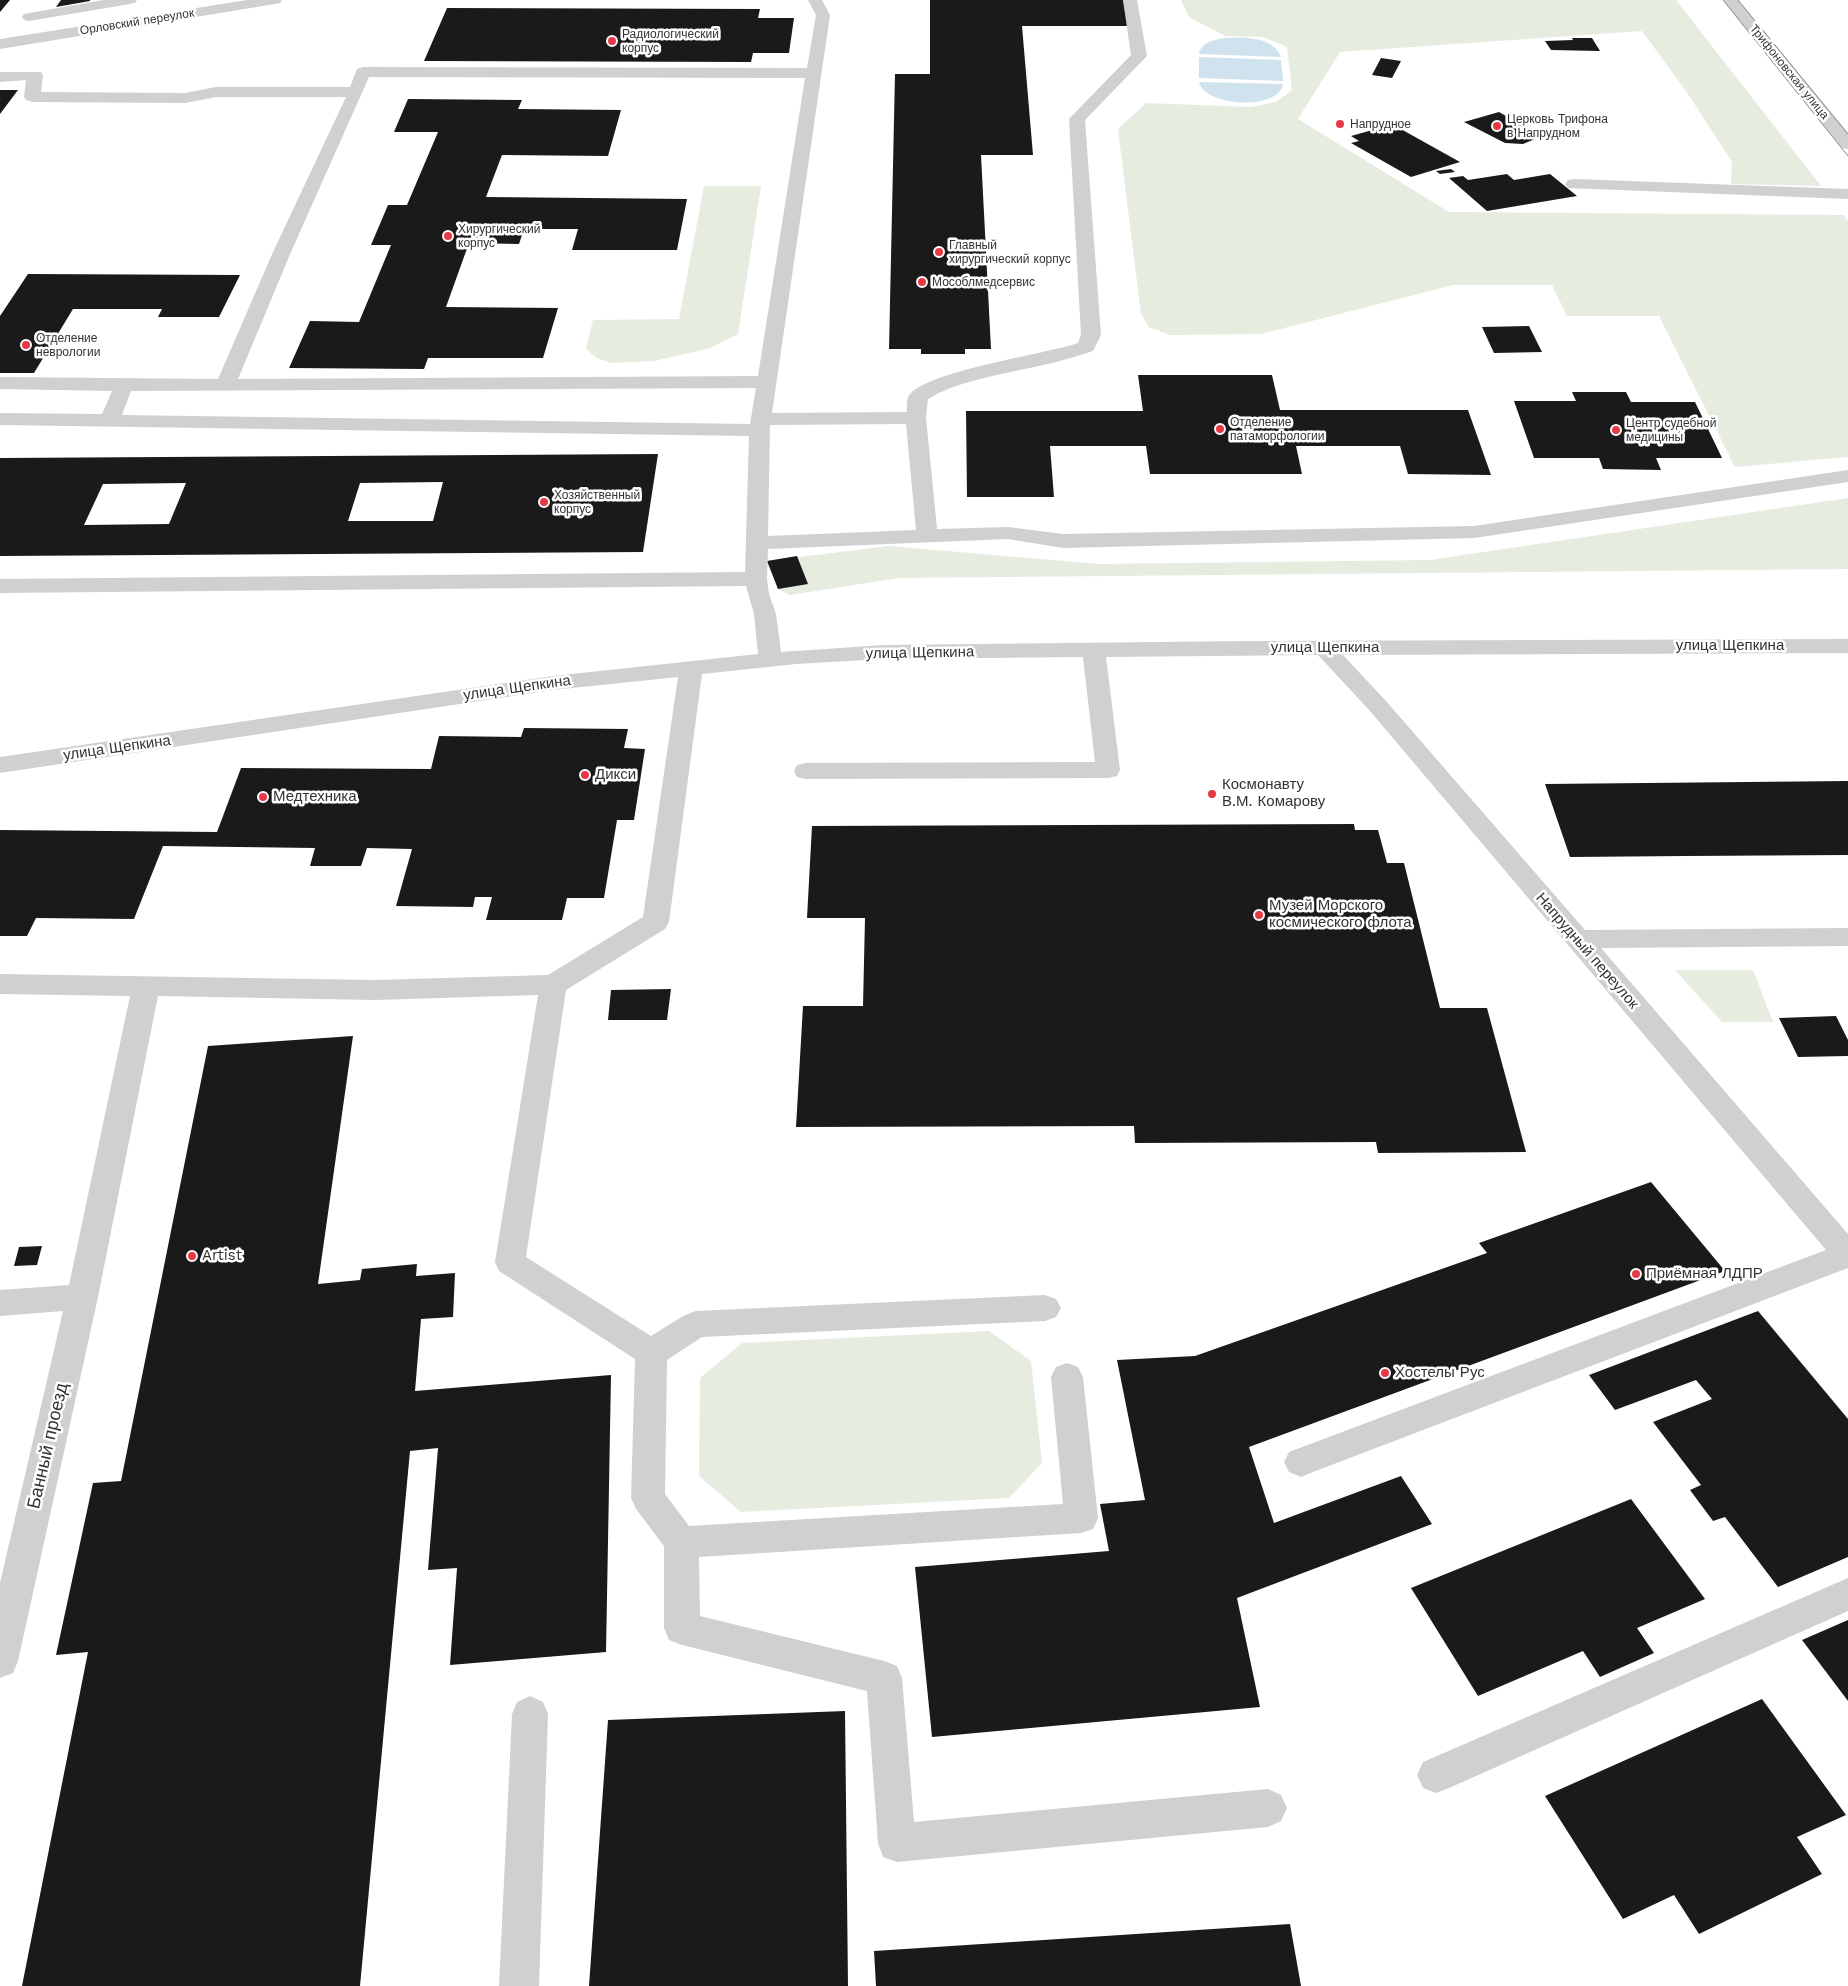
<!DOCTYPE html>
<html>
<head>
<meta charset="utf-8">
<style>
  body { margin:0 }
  canvas { display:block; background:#fff }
</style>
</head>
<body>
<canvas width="1848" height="1986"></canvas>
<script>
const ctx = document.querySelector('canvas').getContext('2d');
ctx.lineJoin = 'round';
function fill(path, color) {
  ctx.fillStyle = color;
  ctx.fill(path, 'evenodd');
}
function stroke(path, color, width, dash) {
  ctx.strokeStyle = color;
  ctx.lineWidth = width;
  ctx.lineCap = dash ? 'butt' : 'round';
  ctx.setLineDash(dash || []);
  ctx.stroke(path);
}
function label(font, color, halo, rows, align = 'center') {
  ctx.font = font + ' "Work Sans",sans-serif';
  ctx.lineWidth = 5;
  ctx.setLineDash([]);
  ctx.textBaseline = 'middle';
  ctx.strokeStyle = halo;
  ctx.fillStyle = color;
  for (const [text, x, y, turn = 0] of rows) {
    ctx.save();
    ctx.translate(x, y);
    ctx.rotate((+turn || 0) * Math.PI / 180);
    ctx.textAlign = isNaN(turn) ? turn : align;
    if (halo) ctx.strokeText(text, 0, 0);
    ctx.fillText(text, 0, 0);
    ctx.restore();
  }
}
const green = new Path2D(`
  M 1181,0 L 1676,0 L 1821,186 L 1731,184 L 1732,162 L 1688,94 L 1642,31 L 1340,52 L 1298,119 L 1449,212 L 1844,215 L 1848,221 L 1848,457 L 1735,467 L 1659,316 L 1567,316 L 1552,285 L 1453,285 L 1261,334 L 1170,335 L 1149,327 L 1141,314 L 1118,129 L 1146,103 L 1251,107 L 1276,102 L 1292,90 L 1287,47 L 1263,37 L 1225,36 L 1189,17 Z
  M 704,186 L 761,186 L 738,334 L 710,348 L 654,361 L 611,363 L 597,358 L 586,349 L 593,320 L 679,319 Z
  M 1848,498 L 1848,569 L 899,578 L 790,595 L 778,589 L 767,561 L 889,546 L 1099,564 L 1430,560 Z
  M 1675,970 L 1753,970 L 1773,1022 L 1722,1022 Z
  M 989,1331 L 1031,1361 L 1042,1463 L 1009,1498 L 741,1512 L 699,1476 L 700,1378 L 742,1343 Z`);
const water = new Path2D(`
  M 1224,38 C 1242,37 1273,36 1281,57 L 1199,54 C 1201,42 1214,40 1224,38 Z
  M 1199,57 L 1281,60 L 1283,81 L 1199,78 Z
  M 1199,82 L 1283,84 C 1279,111 1205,107 1199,82 Z`);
const building = new Path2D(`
  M 0,0 L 10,0 L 0,12 Z
  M 61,0 L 90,0 L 90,1 L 56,7 Z
  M 930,0 L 1123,0 L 1128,26 L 1022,26 L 1033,155 L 981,155 L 991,349 L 965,349 L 965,354 L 921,354 L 921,349 L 889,349 L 895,74 L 930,74 Z
  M 447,8 L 760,9 L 758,18 L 794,18 L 789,53 L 753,53 L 751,62 L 424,61 Z
  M 1572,38 L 1592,38 L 1600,51 L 1551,50 L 1545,41 L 1573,40 Z
  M 1381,58 L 1401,61 L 1392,78 L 1372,75 Z
  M 0,90 L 18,90 L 0,114 Z
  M 408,99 L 522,100 L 518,109 L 621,110 L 608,156 L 502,155 L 486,197 L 687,199 L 677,250 L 572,250 L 578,229 L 524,229 L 519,244 L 469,243 L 446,307 L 558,308 L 543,358 L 428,358 L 424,369 L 289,368 L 310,321 L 359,322 L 391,245 L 371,245 L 388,205 L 407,205 L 438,132 L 394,132 Z
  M 1499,112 L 1534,132 L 1536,137 L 1535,139 L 1523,144 L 1505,143 L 1464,122 Z
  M 1383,127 L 1389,131 L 1399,128 L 1460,162 L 1411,177 L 1351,143 L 1359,141 L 1351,136 Z
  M 1451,169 L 1455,172 L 1440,174 L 1436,171 Z
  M 1507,174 L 1514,180 L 1550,174 L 1577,196 L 1487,211 L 1449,178 L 1463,176 L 1468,180 Z
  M 28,274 L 240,275 L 219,317 L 158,317 L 162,309 L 73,309 L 34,373 L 0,373 L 0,316 Z
  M 1529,326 L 1542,352 L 1494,353 L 1482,327 Z
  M 1138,375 L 1272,375 L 1280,410 L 1468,410 L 1491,475 L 1408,474 L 1400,446 L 1296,446 L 1302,474 L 1150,474 L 1146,446 L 1050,446 L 1054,497 L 967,497 L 966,411 L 1143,411 Z
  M 1572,392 L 1626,392 L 1631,402 L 1695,402 L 1722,458 L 1656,458 L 1661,470 L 1603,469 L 1599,458 L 1534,458 L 1514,401 L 1576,401 Z
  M 658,454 L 643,552 L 0,556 L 0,458 ZM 443,482 L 433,521 L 348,521 L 360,483 ZM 186,483 L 169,524 L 84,525 L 103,484 Z
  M 797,556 L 808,584 L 778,589 L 767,561 Z
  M 524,728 L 628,729 L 624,748 L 645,749 L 634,820 L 617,820 L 604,898 L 567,898 L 562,920 L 486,920 L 492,897 L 475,897 L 473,907 L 396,906 L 412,849 L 367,848 L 361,866 L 310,866 L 315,848 L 163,846 L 134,919 L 36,918 L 27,936 L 0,936 L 0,830 L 217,832 L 241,768 L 431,769 L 439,736 L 521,737 Z
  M 1848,781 L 1848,855 L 1686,856 L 1570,857 L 1545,784 Z
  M 1354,824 L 1355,830 L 1378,830 L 1387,863 L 1404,863 L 1440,1008 L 1487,1008 L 1526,1152 L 1378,1153 L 1376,1142 L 1135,1143 L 1134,1126 L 796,1127 L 803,1006 L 863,1006 L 865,918 L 807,918 L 812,826 Z
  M 671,989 L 667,1020 L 608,1020 L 611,990 Z
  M 1836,1016 L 1848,1040 L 1848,1056 L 1798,1057 L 1779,1018 Z
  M 353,1036 L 318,1284 L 360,1280 L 362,1269 L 417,1264 L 416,1276 L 455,1273 L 453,1317 L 421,1319 L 415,1391 L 611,1375 L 606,1652 L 450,1665 L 457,1568 L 428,1570 L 438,1448 L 410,1451 L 360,1986 L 22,1986 L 88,1652 L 56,1655 L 93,1483 L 121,1481 L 208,1046 Z
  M 1651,1182 L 1725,1271 L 1249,1447 L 1274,1523 L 1401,1476 L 1432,1524 L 1237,1598 L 1260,1707 L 932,1737 L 915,1567 L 1109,1551 L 1100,1504 L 1145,1500 L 1117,1360 L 1195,1356 L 1487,1253 L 1479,1243 Z
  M 42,1246 L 37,1265 L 14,1266 L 19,1247 Z
  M 1758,1311 L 1848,1419 L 1848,1557 L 1778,1587 L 1725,1517 L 1713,1521 L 1690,1490 L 1701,1485 L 1653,1422 L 1712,1399 L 1696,1380 L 1615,1410 L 1589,1375 Z
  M 1631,1499 L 1705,1599 L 1637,1628 L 1654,1653 L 1600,1677 L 1583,1651 L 1478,1696 L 1411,1588 Z
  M 1848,1620 L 1848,1701 L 1802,1640 Z
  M 1762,1699 L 1846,1815 L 1797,1837 L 1822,1874 L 1699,1934 L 1674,1895 L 1623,1919 L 1545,1796 Z
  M 845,1711 L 848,1986 L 589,1986 L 608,1720 Z
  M 1290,1924 L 1301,1986 L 876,1986 L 874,1951 Z`);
const minor = new Path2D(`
  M 104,0 L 137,0 L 135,3 L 130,4 L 29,21 L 24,20 L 22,17 L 24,14 L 29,13 Z
  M 247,0 L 282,0 L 280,3 L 275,4 L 0,49 L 0,39 Z
  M 808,0 L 822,0 L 830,15 L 772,413 L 907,412 C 907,406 906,398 910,394 C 932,370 1042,355 1078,343 L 1081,335 L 1069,119 L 1131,55 L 1123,0 L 1137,0 L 1147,56 L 1085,120 L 1101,335 L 1093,351 C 1067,360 1041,366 1015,371 C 985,378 954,383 928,399 L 926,418 L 937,529 L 1008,527 L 1063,534 L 1474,526 L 1848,470 L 1848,482 L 1474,538 L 1063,548 L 1008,539 L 768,549 L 767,579 L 769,594 L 776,614 L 781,652 L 884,645 L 1249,641 L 1848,639 L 1848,653 L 1343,655 L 1386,701 L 1585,930 L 1848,928 L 1848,946 L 1601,948 L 1848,1234 L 1848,1268 L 1313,1472 L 1301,1477 L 1289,1472 L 1284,1462 L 1289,1452 L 1826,1250 L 1370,711 L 1318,655 L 1106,657 L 1120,770 L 1117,776 L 1108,778 L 806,779 L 797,777 L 794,771 L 797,765 L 806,763 L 1095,762 L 1083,657 L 884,659 L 796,664 L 702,674 L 669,922 L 665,929 L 566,990 L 526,1257 L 651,1336 L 685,1315 L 696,1311 L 1045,1295 L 1056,1299 L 1061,1308 L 1056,1317 L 1045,1321 L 702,1337 L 667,1360 L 665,1494 L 689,1526 L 1063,1504 L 1051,1377 L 1056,1367 L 1067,1363 L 1078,1367 L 1083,1377 L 1098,1518 L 1093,1529 L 1081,1533 L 699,1557 L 700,1616 L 884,1661 L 897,1666 L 902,1678 L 914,1822 L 1268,1789 L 1281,1795 L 1287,1808 L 1281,1821 L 1268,1827 L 897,1862 L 883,1857 L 878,1843 L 867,1691 L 682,1645 L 669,1640 L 664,1628 L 664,1546 L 636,1509 L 631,1498 L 635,1359 L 499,1271 L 495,1262 L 538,995 L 375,1000 L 158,996 L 98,1297 L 18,1661 L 13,1673 L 0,1678 L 0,1583 L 63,1311 L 0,1316 L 0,1290 L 69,1285 L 130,996 L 0,994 L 0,974 L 375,980 L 548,975 L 643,917 L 678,677 L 553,690 L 0,773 L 0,757 L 553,676 L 758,654 L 754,614 L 746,586 L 0,593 L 0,579 L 745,572 L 749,436 L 0,425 L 0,413 L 102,414 L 112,391 L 0,389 L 0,377 L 218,379 L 273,252 L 346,97 L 216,97 L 185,103 L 32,102 L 26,100 L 24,97 L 26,80 L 0,82 L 0,72 L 41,72 L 43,75 L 41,92 L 185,93 L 216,87 L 350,87 L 357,69 L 363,67 L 807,68 L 816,15 ZM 369,77 L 805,78 L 758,376 L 238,379 L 291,252 ZM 756,388 L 750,424 L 122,415 L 131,391 ZM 906,424 L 916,530 L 768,536 L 770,425 Z
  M 1723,0 L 1738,0 L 1848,133 L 1848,149 L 1842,148 Z
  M 1574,179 L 1848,189 L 1848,199 L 1568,188 L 1565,184 L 1568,180 Z
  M 1848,1578 L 1848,1611 L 1449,1788 L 1436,1793 L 1423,1788 L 1417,1775 L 1423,1762 Z
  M 530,1696 L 543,1702 L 548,1714 L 539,1986 L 499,1986 L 512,1714 L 517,1702 Z`);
const tram = new Path2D(`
  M 1723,0 L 1848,156
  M 1738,0 L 1848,134`);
const markers = [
  [612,41,5,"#e63946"],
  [1340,124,5,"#e63946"],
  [1497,126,5,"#e63946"],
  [448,236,5,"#e63946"],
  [939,252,5,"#e63946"],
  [922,282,5,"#e63946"],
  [26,345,5,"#e63946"],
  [1220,429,5,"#e63946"],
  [1616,430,5,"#e63946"],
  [544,502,5,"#e63946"],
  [585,775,5,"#e63946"],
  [1212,794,5,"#e63946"],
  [263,797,5,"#e63946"],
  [1259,915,5,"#e63946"],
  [192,1256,5,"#e63946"],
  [1636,1274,5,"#e63946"],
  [1385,1373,5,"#e63946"]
];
const farStreetnames = [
  ["Орловский переулок",137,22,-9],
  ["Трифоновская улица",1789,72,51]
];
const farPoinames = [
  ["Радиологический",622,34],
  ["корпус",622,48],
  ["Церковь Трифона",1507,119],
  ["в Напрудном",1507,133],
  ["Напрудное",1350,124],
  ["Хирургический",458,229],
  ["корпус",458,243],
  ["Главный",949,245],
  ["хирургический корпус",949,259],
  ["Мособлмедсервис",932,282],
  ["Отделение",36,338],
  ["неврологии",36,352],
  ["Отделение",1230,422],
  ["патаморфологии",1230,436],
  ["Центр судебной",1626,423],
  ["медицины",1626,437],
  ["Хозяйственный",554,495],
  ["корпус",554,509]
];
const streetNames = [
  ["улица Щепкина",1730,646],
  ["улица Щепкина",1325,648],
  ["улица Щепкина",920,653,-1],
  ["улица Щепкина",517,688,-8],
  ["улица Щепкина",117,748,-8],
  ["Напрудный переулок",1587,951,49]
];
const poiNames = [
  ["Дикси",595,775],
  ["Космонавту",1222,785],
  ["В.М. Комарову",1222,802],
  ["Медтехника",273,797],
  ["Музей Морского",1269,906],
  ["космического флота",1269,923],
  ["Artist",202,1256],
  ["Приёмная ЛДПР",1646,1274],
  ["Хостелы Рус",1395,1373]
];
const nearStreetnames = [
  ["Банный проезд",48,1446,-77]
];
fill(green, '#e6ecdf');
fill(water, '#cfe2ee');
fill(building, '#1a1a1a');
fill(minor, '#d0d0d0');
stroke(tram, '#888', 1);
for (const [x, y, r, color] of markers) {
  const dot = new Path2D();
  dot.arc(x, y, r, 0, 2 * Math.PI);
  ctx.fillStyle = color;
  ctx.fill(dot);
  stroke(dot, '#fff', 2);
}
label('12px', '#333', '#fff', farStreetnames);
label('12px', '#333', '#fff', farPoinames, 'left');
label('15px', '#333', '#fff', streetNames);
label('15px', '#333', '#fff', poiNames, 'left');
label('18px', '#333', '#fff', nearStreetnames);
</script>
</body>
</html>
